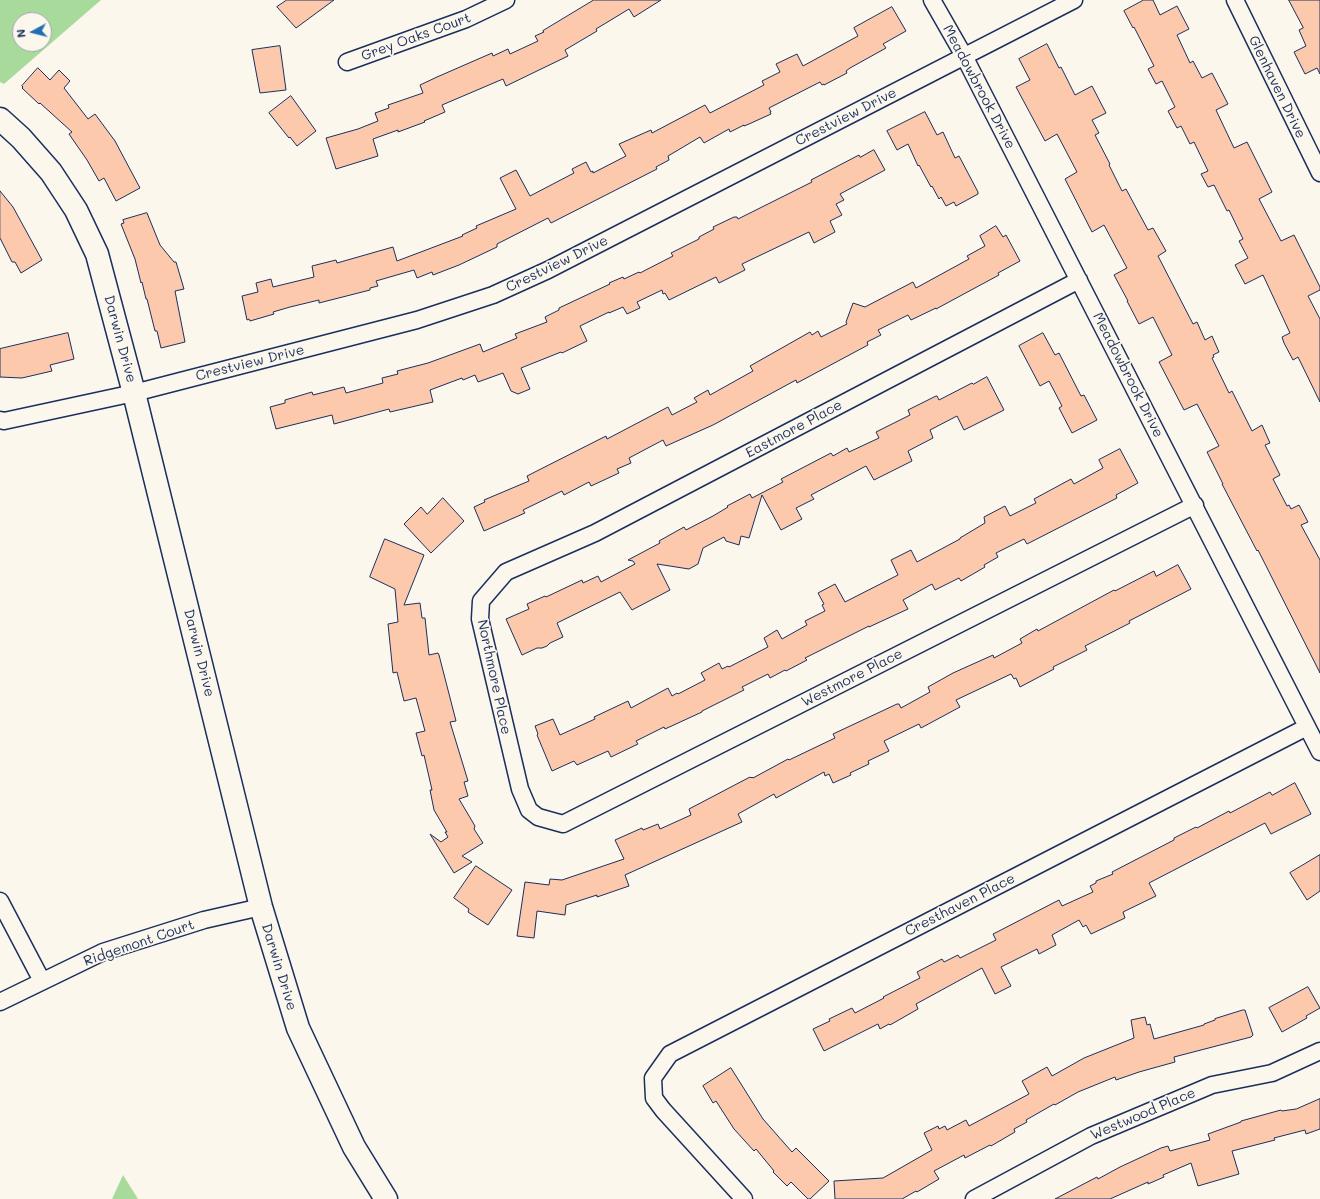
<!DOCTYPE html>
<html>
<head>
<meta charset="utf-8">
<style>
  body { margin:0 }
  #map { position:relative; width:1320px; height:1199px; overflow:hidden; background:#fbf7ec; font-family:Mali,sans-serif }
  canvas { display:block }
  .north { position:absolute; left:12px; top:12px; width:40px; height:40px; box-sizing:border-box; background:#fbf7ec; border:1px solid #a1a7b3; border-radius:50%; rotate:263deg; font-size:11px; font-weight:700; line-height:16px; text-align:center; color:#1b2f5e }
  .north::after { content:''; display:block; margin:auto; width:14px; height:18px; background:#1f6fb2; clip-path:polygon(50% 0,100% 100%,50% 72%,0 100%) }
</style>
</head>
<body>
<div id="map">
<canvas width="1320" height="1199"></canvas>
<div class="north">N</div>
</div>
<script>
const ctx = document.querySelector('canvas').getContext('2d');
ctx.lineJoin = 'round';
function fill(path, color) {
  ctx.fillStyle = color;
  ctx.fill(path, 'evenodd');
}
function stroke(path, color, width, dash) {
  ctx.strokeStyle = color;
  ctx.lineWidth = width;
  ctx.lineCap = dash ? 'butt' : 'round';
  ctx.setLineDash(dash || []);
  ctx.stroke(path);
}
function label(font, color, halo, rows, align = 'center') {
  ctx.font = font + ' Mali,sans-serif';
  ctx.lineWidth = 3.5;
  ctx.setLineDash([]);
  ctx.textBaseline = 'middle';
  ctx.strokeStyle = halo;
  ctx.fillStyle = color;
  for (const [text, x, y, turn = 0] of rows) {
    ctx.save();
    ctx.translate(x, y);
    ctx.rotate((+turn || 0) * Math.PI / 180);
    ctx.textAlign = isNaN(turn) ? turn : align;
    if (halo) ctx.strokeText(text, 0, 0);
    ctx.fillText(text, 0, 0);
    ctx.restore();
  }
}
const green = new Path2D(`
  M 0,0 L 101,0 L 4,84 L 0,82 ZM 20,20 L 44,20 L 44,44 L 20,44 Z
  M 123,1175 L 138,1199 L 112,1199 Z`);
const building = new Path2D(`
  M 287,0 L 334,0 L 296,28 L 277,7 Z
  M 594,0 L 661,0 L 634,17 L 629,9 L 596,29 L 597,31 L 565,50 L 568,56 L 506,86 L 503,79 L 442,105 L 445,112 L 424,121 L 425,122 L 398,132 L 398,130 L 373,139 L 378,156 L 336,169 L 326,138 L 358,129 L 378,121 L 375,113 L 389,108 L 388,105 L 423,93 L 420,85 L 437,77 L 492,53 L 493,56 L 508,49 L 510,54 L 538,41 L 535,36 L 544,32 L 543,31 Z
  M 1144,0 L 1153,0 L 1160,15 L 1177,6 L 1189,29 L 1177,35 L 1190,63 L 1193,61 L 1202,78 L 1212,73 L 1228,104 L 1216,110 L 1234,148 L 1247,142 L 1272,192 L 1259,199 L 1281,241 L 1294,235 L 1320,287 L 1320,290 L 1308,296 L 1320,319 L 1320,402 L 1298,357 L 1293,360 L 1284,343 L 1282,337 L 1290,333 L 1263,275 L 1245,284 L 1235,265 L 1248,258 L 1239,241 L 1243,239 L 1229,210 L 1227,211 L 1214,185 L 1208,187 L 1201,174 L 1208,171 L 1194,142 L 1190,144 L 1181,126 L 1177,128 L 1168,111 L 1175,107 L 1162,81 L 1156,84 L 1148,69 L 1154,66 L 1134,27 L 1133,28 L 1124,11 Z
  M 1289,0 L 1320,0 L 1320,74 L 1317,68 L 1305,74 L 1294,52 L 1306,46 L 1299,30 L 1303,28 Z
  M 892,7 L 906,31 L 883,44 L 886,48 L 850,68 L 846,71 L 847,73 L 824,85 L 824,84 L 822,85 L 820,82 L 769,108 L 771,112 L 770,112 L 771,114 L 749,124 L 744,126 L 744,125 L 730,132 L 729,129 L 704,143 L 700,137 L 668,156 L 669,160 L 656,167 L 657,169 L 551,223 L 548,218 L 497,244 L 497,247 L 459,265 L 433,275 L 432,272 L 417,278 L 414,270 L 376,281 L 378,286 L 370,288 L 370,290 L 319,303 L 319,300 L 290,307 L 273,312 L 274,314 L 250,321 L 249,319 L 247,320 L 242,296 L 258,292 L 256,283 L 271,279 L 273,287 L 314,277 L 312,266 L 336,260 L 337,263 L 393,247 L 397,261 L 463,236 L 462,235 L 477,228 L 476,226 L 516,209 L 500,178 L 516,170 L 530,196 L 574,173 L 572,169 L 586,162 L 591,172 L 593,171 L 593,173 L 626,156 L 619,144 L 651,130 L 652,133 L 705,105 L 710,113 L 764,85 L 762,81 L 780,72 L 776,64 L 797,54 L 803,66 L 858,36 L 854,28 Z
  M 1047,44 L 1059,68 L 1061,67 L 1075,95 L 1092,86 L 1106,113 L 1092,120 L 1099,133 L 1095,135 L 1110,164 L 1109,165 L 1122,191 L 1126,189 L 1148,230 L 1153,228 L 1166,251 L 1158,256 L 1193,324 L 1197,322 L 1205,340 L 1212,336 L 1219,352 L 1213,355 L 1214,357 L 1212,358 L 1229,393 L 1232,391 L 1252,431 L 1262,425 L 1270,443 L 1265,445 L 1280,475 L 1273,479 L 1287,506 L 1289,505 L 1291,509 L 1299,505 L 1308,522 L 1301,525 L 1320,560 L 1320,673 L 1258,550 L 1257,551 L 1222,484 L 1223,484 L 1207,452 L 1219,446 L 1197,404 L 1184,410 L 1159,362 L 1172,355 L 1153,317 L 1139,324 L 1127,301 L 1128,301 L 1114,275 L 1127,268 L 1104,225 L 1092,232 L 1065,179 L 1077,172 L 1057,134 L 1045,141 L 1016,87 L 1030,80 L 1019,59 Z
  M 280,46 L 286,90 L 260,93 L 252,50 Z
  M 38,68 L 50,80 L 59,70 L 70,81 L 64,88 L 88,119 L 95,114 L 115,141 L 140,188 L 116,201 L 104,178 L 99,181 L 87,160 L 69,134 L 72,132 L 40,103 L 39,104 L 22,88 L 23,87 L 22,86 Z
  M 291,96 L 316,131 L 297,146 L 290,137 L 289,138 L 269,113 Z
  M 925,112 L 937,135 L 943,132 L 955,158 L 959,156 L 978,192 L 978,194 L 956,206 L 954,202 L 946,206 L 941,197 L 939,199 L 932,186 L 931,187 L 919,165 L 918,166 L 908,144 L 897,150 L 887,131 Z
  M 874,150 L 885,170 L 840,194 L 844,200 L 836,204 L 842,215 L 830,221 L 835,232 L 814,243 L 809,232 L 742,264 L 745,270 L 719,283 L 716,277 L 669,300 L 665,293 L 663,294 L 662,290 L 637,302 L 640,308 L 627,314 L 623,307 L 609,313 L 609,312 L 580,326 L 587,341 L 562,353 L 561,352 L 521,368 L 530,389 L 518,394 L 511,391 L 503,373 L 478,382 L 475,375 L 463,380 L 462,378 L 430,390 L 433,402 L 390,412 L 389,409 L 334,424 L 332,415 L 276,429 L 270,407 L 285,403 L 285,400 L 312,392 L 313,395 L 344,387 L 346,393 L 383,383 L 382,378 L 398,374 L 397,371 L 428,363 L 480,344 L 483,352 L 517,338 L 515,334 L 547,322 L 545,317 L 559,310 L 559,308 L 610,284 L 609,283 L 623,277 L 624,279 L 639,272 L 640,273 L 673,256 L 671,253 L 699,239 L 699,237 L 714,229 L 713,227 L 734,217 L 737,217 L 738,219 L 812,182 L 811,180 L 859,155 L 860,157 Z
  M 0,191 L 13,207 L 42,260 L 21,273 L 15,262 L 12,262 L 0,238 Z
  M 147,213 L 160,245 L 174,262 L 176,262 L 184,289 L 175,291 L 185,342 L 161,348 L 157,331 L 155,331 L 147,299 L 146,299 L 142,282 L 141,283 L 135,259 L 121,224 L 124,223 L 123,220 Z
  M 996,226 L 1003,237 L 1006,235 L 1020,261 L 998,273 L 999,275 L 936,309 L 936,308 L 911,320 L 908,315 L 878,330 L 881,335 L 867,342 L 868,345 L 797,383 L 796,380 L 713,425 L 666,446 L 663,440 L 629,458 L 631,463 L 617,469 L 619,473 L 591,486 L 589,482 L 564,495 L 562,491 L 523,510 L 525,513 L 484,531 L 474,507 L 485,502 L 484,500 L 529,481 L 527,476 L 606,436 L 607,439 L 668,407 L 672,415 L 697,402 L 694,398 L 708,390 L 710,395 L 753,371 L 750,366 L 810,332 L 812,335 L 818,331 L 821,337 L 847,324 L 846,322 L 853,303 L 865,307 L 913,282 L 916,288 L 969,259 L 967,256 L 985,246 L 980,236 Z
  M 68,333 L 74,359 L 50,365 L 52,371 L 22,378 L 0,377 L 0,349 Z
  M 1043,333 L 1055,355 L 1059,353 L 1081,396 L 1084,395 L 1097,420 L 1072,433 L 1059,408 L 1062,406 L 1049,381 L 1040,386 L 1019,346 Z
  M 987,377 L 1004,410 L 964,430 L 957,416 L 930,430 L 933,438 L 908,451 L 912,461 L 874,480 L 866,466 L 811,495 L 814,499 L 796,508 L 802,519 L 781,530 L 762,495 L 749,538 L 741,536 L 739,545 L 726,541 L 724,537 L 703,548 L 698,564 L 689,569 L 657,564 L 670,590 L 632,610 L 620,592 L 557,623 L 563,637 L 550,643 L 547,646 L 542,648 L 537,648 L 522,655 L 506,619 L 529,609 L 527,604 L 545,596 L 546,597 L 582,580 L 583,583 L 598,576 L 601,582 L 635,564 L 633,561 L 628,560 L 660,543 L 659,541 L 684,527 L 686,530 L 713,516 L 728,507 L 727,506 L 750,494 L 752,498 L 783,482 L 781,479 L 831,453 L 833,456 L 847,448 L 849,452 L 879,438 L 876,432 L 910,415 L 908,410 L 936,396 L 937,396 L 939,400 L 972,383 L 973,384 Z
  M 1120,449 L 1138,483 L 1116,495 L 1117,498 L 1027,544 L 1024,539 L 996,553 L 998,557 L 984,565 L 985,567 L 961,581 L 959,578 L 935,590 L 932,584 L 903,600 L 908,609 L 869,627 L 869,626 L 805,658 L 807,660 L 786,671 L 785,670 L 770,678 L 768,674 L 742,687 L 744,690 L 702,711 L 702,712 L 665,729 L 664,727 L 636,741 L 638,744 L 611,757 L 608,751 L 577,765 L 574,761 L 552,771 L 537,735 L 538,734 L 535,726 L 553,719 L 560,735 L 595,719 L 594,717 L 628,701 L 631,708 L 668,688 L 672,696 L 677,693 L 678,694 L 705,680 L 701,673 L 719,663 L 722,669 L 728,666 L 729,667 L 768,647 L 764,638 L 777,630 L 782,639 L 807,625 L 805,621 L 825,611 L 822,605 L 824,604 L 818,593 L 835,584 L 845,602 L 898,575 L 891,560 L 911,550 L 917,562 L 960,539 L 960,538 L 985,523 L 984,517 L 1005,506 L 1010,516 L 1036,503 L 1034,499 L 1071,479 L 1074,484 L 1103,468 L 1099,460 Z
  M 443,498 L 464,521 L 431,553 L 404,524 L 421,507 L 427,514 Z
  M 385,539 L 424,555 L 404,605 L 420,603 L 422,618 L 425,618 L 429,655 L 438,653 L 439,655 L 456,721 L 450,722 L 468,781 L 464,782 L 468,796 L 459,799 L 475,826 L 474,829 L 483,843 L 462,856 L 472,862 L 454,873 L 430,834 L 441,842 L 448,837 L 445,832 L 447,832 L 434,810 L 430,790 L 432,790 L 424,755 L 422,756 L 416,733 L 425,731 L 416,698 L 404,701 L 397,672 L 393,673 L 388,624 L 398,622 L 395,589 L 370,577 Z
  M 1178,565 L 1191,589 L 1129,621 L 1130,623 L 1085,646 L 1087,650 L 1053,667 L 1054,669 L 1020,687 L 1016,678 L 1014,679 L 1011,674 L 956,700 L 960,707 L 921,728 L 919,724 L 884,741 L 889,751 L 868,761 L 869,764 L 850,773 L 851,775 L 833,783 L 829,774 L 825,776 L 824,772 L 776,798 L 774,794 L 738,814 L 742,822 L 625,875 L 629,886 L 597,897 L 597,895 L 566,905 L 565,915 L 537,911 L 534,938 L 517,936 L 525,882 L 549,885 L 550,879 L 562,880 L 624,859 L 615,840 L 642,828 L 643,830 L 658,824 L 660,829 L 691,815 L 689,809 L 750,777 L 751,778 L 752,777 L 753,778 L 788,759 L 789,760 L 835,738 L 833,734 L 897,704 L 899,704 L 901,708 L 930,692 L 928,687 L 953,673 L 993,655 L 994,658 L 1022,643 L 1020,639 L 1037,629 L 1038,631 L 1114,590 L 1115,591 L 1154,571 L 1156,576 Z
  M 1295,783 L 1311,814 L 1271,834 L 1265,823 L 1149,883 L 1156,896 L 1123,912 L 1125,918 L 1091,934 L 1086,925 L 1083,927 L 1079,920 L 1052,935 L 1056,945 L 1039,954 L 1037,949 L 1001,967 L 1011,986 L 995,994 L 982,968 L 916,1004 L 918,1009 L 890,1025 L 889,1024 L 880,1029 L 878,1024 L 824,1051 L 813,1029 L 830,1021 L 829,1019 L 852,1008 L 855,1013 L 884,998 L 883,997 L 920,978 L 917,972 L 942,959 L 944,962 L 958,955 L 960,958 L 996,940 L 993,934 L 999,931 L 1059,900 L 1062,906 L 1093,892 L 1090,886 L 1096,883 L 1096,881 L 1113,874 L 1112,872 L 1174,840 L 1174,838 L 1196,827 L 1197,828 L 1229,811 L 1230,813 L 1270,792 L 1272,795 Z
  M 1320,855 L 1320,891 L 1307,900 L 1290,873 Z
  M 476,866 L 512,890 L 488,925 L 468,912 L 469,909 L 454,898 Z
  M 1308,987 L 1320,1008 L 1306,1016 L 1307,1018 L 1282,1032 L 1269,1008 Z
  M 1243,1010 L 1245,1010 L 1253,1035 L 1251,1037 L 1174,1057 L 1175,1062 L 1139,1072 L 1116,1080 L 1115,1077 L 1078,1092 L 1055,1105 L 1054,1104 L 1026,1120 L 1027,1122 L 1014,1129 L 1015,1132 L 991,1146 L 990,1145 L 965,1158 L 964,1155 L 934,1171 L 939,1179 L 917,1192 L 916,1191 L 902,1199 L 835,1199 L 834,1181 L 883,1178 L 932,1150 L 924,1133 L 938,1126 L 939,1129 L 945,1126 L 947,1130 L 966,1120 L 969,1126 L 1029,1094 L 1022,1081 L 1047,1067 L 1052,1076 L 1084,1058 L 1134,1038 L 1131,1020 L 1145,1017 L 1147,1025 L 1150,1024 L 1154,1039 L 1204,1025 L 1204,1024 L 1215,1020 L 1215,1019 Z
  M 731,1068 L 763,1119 L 792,1152 L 796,1148 L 829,1181 L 810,1199 L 808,1199 L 791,1182 L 787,1186 L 773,1172 L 774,1171 L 756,1149 L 754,1151 L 734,1129 L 716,1101 L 713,1103 L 703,1086 Z
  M 1320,1099 L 1320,1129 L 1306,1134 L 1305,1130 L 1274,1138 L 1275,1140 L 1232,1151 L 1239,1174 L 1198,1186 L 1191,1163 L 1163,1175 L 1164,1177 L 1148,1184 L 1148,1182 L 1110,1199 L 1055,1199 L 1097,1177 L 1098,1179 L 1120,1167 L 1161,1148 L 1168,1146 L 1170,1151 L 1210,1140 L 1208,1134 L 1241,1122 L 1241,1121 L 1281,1110 L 1282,1111 L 1296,1109 Z`);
const street = new Path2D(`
  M 932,0 L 964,56 L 1320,752
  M 1235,0 L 1320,173
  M 347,62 L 466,19 L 506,0
  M 1079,280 L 595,533 L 506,572 L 481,601 L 480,619 L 520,789 L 529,810 L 538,817 L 563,824 L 1195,505
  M 0,420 L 4,421 L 134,393 L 417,320 L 493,295 L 548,270 L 1074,0
  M 0,901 L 42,981
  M 0,1002 L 103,952 L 204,920 L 261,907
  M 744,1199 L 663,1110 L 654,1098 L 653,1078 L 670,1054 L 1307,727
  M 974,1199 L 1091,1136 L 1212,1085 L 1272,1073 L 1320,1051`);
const secondary = new Path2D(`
  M 0,119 L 21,138 L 51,172 L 76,210 L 97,254 L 134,393 L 261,907 L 298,1028 L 354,1147 L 386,1199`);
const streetNames = [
  ["Grey Oaks Court",416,37,-20],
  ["Meadowbrook Drive",979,87,62],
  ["Glenhaven Drive",1277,87,64],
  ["Crestview Drive",846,117,-27],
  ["Crestview Drive",557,264,-26],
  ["Darwin Drive",120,339,75],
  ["Crestview Drive",250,363,-14],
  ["Meadowbrook Drive",1128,375,63],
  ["Eastmore Place",794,429,-28],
  ["Darwin Drive",199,653,76],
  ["Northmore Place",494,677,78],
  ["Westmore Place",852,678,-27],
  ["Cresthaven Place",960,905,-27],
  ["Ridgemont Court",139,943,-19],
  ["Darwin Drive",279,967,73],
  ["Westwood Place",1143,1114,-23]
];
fill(green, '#a8da9b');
fill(building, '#fcc9ac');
stroke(building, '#1b2f5e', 1);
stroke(street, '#1b2f5e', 19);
stroke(secondary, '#1b2f5e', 25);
stroke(street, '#fbf7ec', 16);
stroke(secondary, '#fbf7ec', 22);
label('14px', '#1b2f5e', '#fbf7ec', streetNames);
</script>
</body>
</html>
